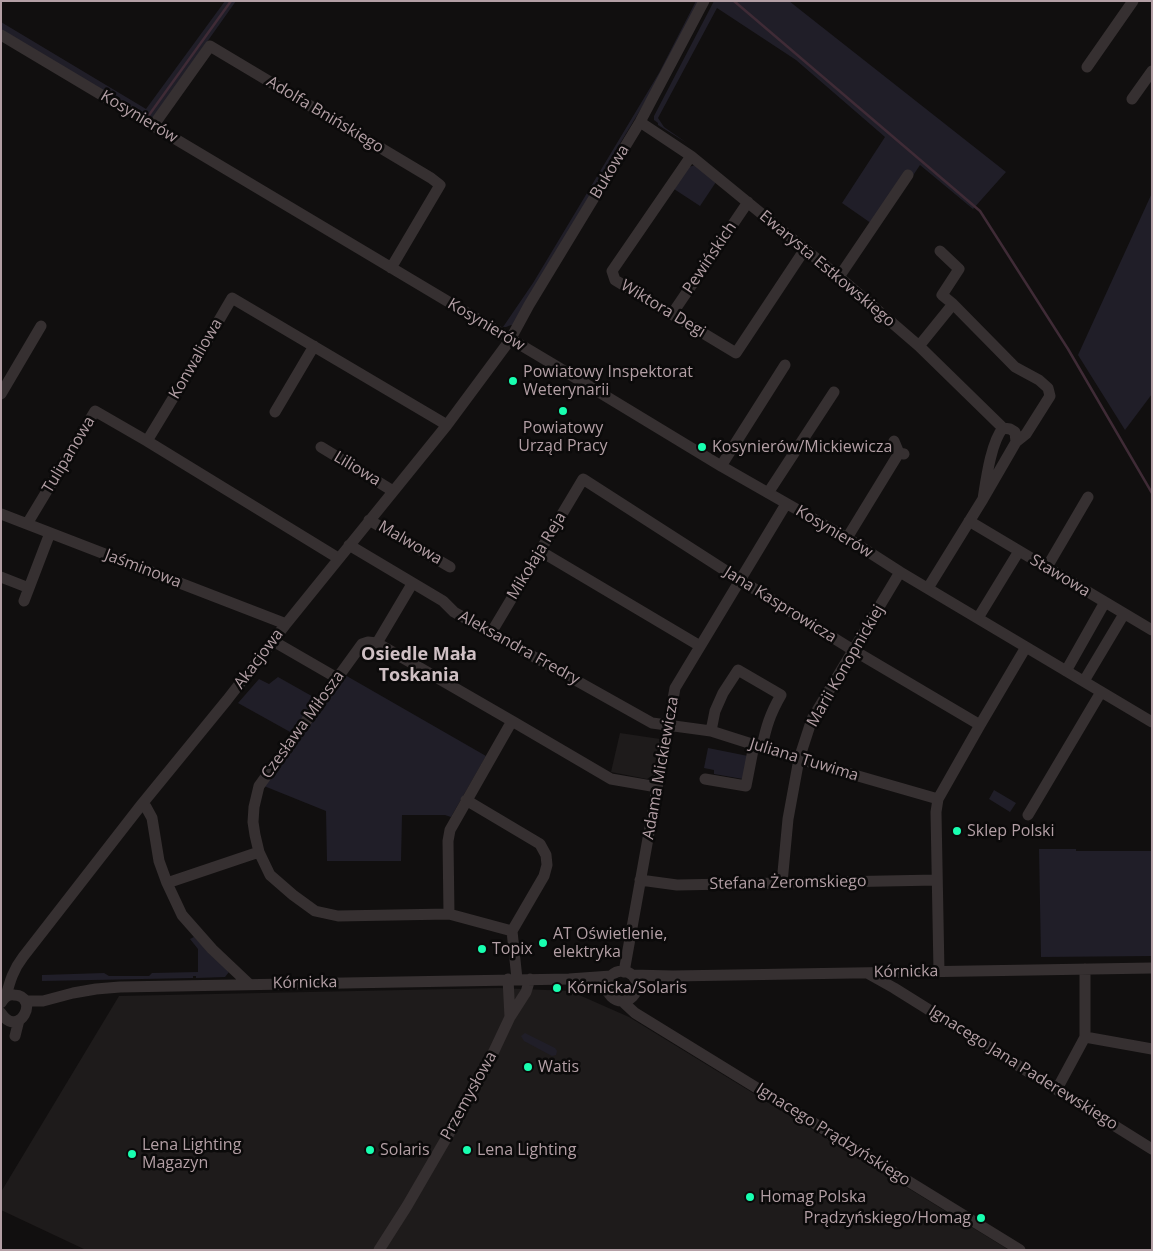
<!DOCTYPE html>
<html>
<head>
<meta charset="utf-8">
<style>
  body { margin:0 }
  #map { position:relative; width:1153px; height:1251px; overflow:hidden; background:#110f0f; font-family:"Open Sans",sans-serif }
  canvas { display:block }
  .frame { position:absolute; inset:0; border:2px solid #b39fa5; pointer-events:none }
</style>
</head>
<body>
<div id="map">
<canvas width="1153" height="1251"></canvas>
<div class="frame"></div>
</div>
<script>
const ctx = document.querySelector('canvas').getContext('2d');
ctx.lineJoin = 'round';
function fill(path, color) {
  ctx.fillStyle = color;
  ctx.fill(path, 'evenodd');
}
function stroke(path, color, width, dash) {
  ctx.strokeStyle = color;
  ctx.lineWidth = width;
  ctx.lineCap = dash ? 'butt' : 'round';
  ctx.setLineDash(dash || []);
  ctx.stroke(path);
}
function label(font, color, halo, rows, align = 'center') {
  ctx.font = font + ' "Open Sans",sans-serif';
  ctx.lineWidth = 5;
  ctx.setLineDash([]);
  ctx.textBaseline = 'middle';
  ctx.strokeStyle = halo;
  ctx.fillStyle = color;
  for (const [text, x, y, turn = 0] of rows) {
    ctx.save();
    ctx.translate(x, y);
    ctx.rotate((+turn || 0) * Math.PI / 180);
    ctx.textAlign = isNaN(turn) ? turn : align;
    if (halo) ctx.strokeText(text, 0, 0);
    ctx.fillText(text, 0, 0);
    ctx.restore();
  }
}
const built = new Path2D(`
  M 620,733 L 660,739 L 653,775 L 647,779 L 611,772 Z
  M 499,988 L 570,991 L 629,1017 L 1009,1250 L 86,1250 L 1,1210 L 1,1192 L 119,996 Z`);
const green = new Path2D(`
  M 225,1 L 236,1 L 151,121 L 1,31 L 1,22 L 146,109 Z
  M 696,1 L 700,1 L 653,89 L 610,160 L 612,162 L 514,326 L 511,325 L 506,327 L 503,327 L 533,283 L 659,73 Z
  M 714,1 L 789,1 L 1006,172 L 973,209 L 920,165 L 878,228 L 842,203 L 885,137 L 796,60 L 717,8 L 658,118 L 664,127 L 687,143 L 658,125 L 658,123 L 654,120 L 654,116 Z
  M 695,165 L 716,182 L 700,206 L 674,189 L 689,167 Z
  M 1152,193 L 1152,394 L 1125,430 L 1078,355 Z
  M 345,675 L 486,756 L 451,817 L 445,815 L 402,815 L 401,861 L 327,861 L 326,811 L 264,786 Z
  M 278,677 L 317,699 L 292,733 L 238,703 L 259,679 L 269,684 Z
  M 708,748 L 748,756 L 743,779 L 714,774 L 714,770 L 704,768 Z
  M 994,790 L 1016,803 L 1010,812 L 989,799 Z
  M 1039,849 L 1076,849 L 1076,851 L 1152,851 L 1152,956 L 1041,957 Z
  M 194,937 L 229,972 L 225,977 L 196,978 L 196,976 L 193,976 L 193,978 L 42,981 L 42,975 L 104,973 L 109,976 L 149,976 L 152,973 L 198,972 L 198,949 L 190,939 Z
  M 525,1033 L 555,1048 L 557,1051 L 556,1055 L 552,1056 L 524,1041 L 521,1036 Z`);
const stream = new Path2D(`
  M 734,1 L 980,211 L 1068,349 L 1152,493
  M 149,115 L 231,1`);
const minor = new Path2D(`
  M 1,35 L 556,366 L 721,466 L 847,538 L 900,572 L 1152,722
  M 1087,67 L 1133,1
  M 1132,99 L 1152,71
  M 640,122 L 691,156 L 839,277 L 919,346 L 1003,428
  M 153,126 L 210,46 L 225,55 L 431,178 L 440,185 L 391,268
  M 691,156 L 612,271 L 615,280 L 736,353 L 805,249
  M 940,251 L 959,269 L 942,295 L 953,304
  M 839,277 L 908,175
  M 672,314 L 748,202
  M 919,346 L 953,304 L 1015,367 L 1039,380 L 1048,388 L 1050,396 L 1026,434 L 1016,442
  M 1,394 L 41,326
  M 275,412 L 314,346
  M 894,441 L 899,453 L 904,454
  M 321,447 L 393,491
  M 721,466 L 785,365
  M 768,493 L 834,392
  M 1,514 L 286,624
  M 369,520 L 450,567
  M 969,521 L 1152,630
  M 27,524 L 95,411 L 147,441
  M 847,538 L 899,453
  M 349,545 L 443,601 L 454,612 L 652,723 L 711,731 L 799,759 L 938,799
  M 540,551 L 700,646
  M 338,558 L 147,441 L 181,385 L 232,298 L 447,425
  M 1047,567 L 1088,497
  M 1,577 L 29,588
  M 412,584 L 377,643 L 368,642 L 362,644 L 259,786 L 254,807 L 253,822 L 255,835 L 259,852 L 270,875 L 293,895 L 315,911 L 338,916 L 449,914 L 512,931
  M 928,588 L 983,499 L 1016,442 L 1015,432 L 1010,429 L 1003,428 C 991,442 986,480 983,499
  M 24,601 L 50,533
  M 978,618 L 1019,551
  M 491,633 L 583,479 L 740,580 L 853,650 L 980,725
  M 273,641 L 337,678
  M 377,643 L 512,721
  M 1066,671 L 1105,602
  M 1084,681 L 1124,614
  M 711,731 L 715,711 L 723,693 L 738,670 L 781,695 C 770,714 766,727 762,747
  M 705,779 L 746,786 L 754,745
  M 466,800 L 540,844 L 546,855 L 547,865 L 544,876 L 512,931 L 517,979
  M 142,804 L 146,807 L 152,818 L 159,861 L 167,883 L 182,915 L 212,949 L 249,984
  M 1028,815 L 1101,692
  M 640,880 L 677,885 L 937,880
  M 167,883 L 259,852
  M 782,883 L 788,819 L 799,759 L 812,719 L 900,572
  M 449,914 L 448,841 L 450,830 L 512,721 L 611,779 L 657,787
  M607 986a15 15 0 1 1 30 0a15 15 0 1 1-30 0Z
  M 624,972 L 675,688 L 786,504
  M 939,972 L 936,812 L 938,799 L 980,725 L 1026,647
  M 869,974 L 894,988 L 1152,1149
  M 632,975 L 673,976 L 1152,968
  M 508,979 L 510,1017
  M 578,981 L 596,986 L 607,991
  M 6,996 C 10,981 13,970 23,957 L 142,804 L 227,700 L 286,624 L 447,425 L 510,340 L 529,305 L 640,122 L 704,1
  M 25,1001 L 43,1001 L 73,993 L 96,989 L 120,987 L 569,979 L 611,976
  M 622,1001 L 635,1013 L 1020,1250
  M 1,1003 C 4,998 8,994 14,995 C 41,996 19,1040 1,1013
  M 15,1036 L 19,1020
  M 1085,1037 L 1152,1049
  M 1057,1089 L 1085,1037 L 1085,969
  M 379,1250 L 407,1206 L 458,1118 L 494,1051 L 510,1017 L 526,992 L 530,979`);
const markers = [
  [513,381,5,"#18ffb0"],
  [563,411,5,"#18ffb0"],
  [702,447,5,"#18ffb0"],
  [957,831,5,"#18ffb0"],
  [543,943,5,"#18ffb0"],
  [482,949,5,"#18ffb0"],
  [557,988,5,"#18ffb0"],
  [528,1067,5,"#18ffb0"],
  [370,1150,5,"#18ffb0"],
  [467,1150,5,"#18ffb0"],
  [132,1154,5,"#18ffb0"],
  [750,1197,5,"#18ffb0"],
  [981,1218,5,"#18ffb0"]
];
const streetNames = [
  ["Adolfa Bnińskiego",325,115,31],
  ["Kosynierów",139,117,31],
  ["Bukowa",610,172,-59],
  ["Pewińskich",710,258,-56],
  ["Ewarysta Estkowskiego",827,269,40],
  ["Wiktora Degi",663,309,31],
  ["Kosynierów",486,325,31],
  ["Konwaliowa",196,359,-60],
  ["Tulipanowa",69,455,-59],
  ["Liliowa",357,469,31],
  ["Kosynierów",834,532,31],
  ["Malwowa",410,543,30],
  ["Mikołaja Reja",537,556,-59],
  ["Jaśminowa",143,569,21],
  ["Stawowa",1060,576,31],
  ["Jana Kasprowicza",780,605,32],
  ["Aleksandra Fredry",519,648,29],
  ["Akacjowa",259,659,-53],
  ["Marii Konopnickiej",846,666,-60],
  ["Czesława Miłosza",303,725,-54],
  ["Juliana Tuwima",804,760,17],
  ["Adama Mickiewicza",661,768,-80],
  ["Stefana Żeromskiego",788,883,-1],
  ["Kórnicka",906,972,-1],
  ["Kórnicka",305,983,-1],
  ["Ignacego Jana Paderewskiego",1023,1068,32],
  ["Przemysłowa",469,1096,-61],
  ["Ignacego Prądzyńskiego",833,1135,32]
];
const poiNames = [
  ["Powiatowy Inspektorat",523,372],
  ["Weterynarii",523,390],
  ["Powiatowy",563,428,"center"],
  ["Urząd Pracy",563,446,"center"],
  ["Kosynierów/Mickiewicza",712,447],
  ["Sklep Polski",967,831],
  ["AT Oświetlenie,",553,934],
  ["elektryka",553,952],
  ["Topix",492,949],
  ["Kórnicka/Solaris",567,988],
  ["Watis",538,1067],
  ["Lena Lighting",142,1145],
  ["Magazyn",142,1163],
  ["Solaris",380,1150],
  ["Lena Lighting",477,1150],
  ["Homag Polska",760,1197],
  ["Prądzyńskiego/Homag",971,1218,"right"]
];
const neighbourhoodNames = [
  ["Osiedle Mała",419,655],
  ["Toskania",419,676]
];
fill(built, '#1e1b1b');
fill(green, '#201e28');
stroke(stream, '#3f2b36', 2.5);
stroke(minor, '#363031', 11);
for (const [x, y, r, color] of markers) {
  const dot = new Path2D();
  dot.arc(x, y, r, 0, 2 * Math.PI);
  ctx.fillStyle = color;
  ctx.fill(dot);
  stroke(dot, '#0b0a0a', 2);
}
label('16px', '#b39fa5', '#0b0a0a', streetNames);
label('16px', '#b39fa5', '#0b0a0a', poiNames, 'left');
label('bold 18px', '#cfc0c4', '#0b0a0a', neighbourhoodNames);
</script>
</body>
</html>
